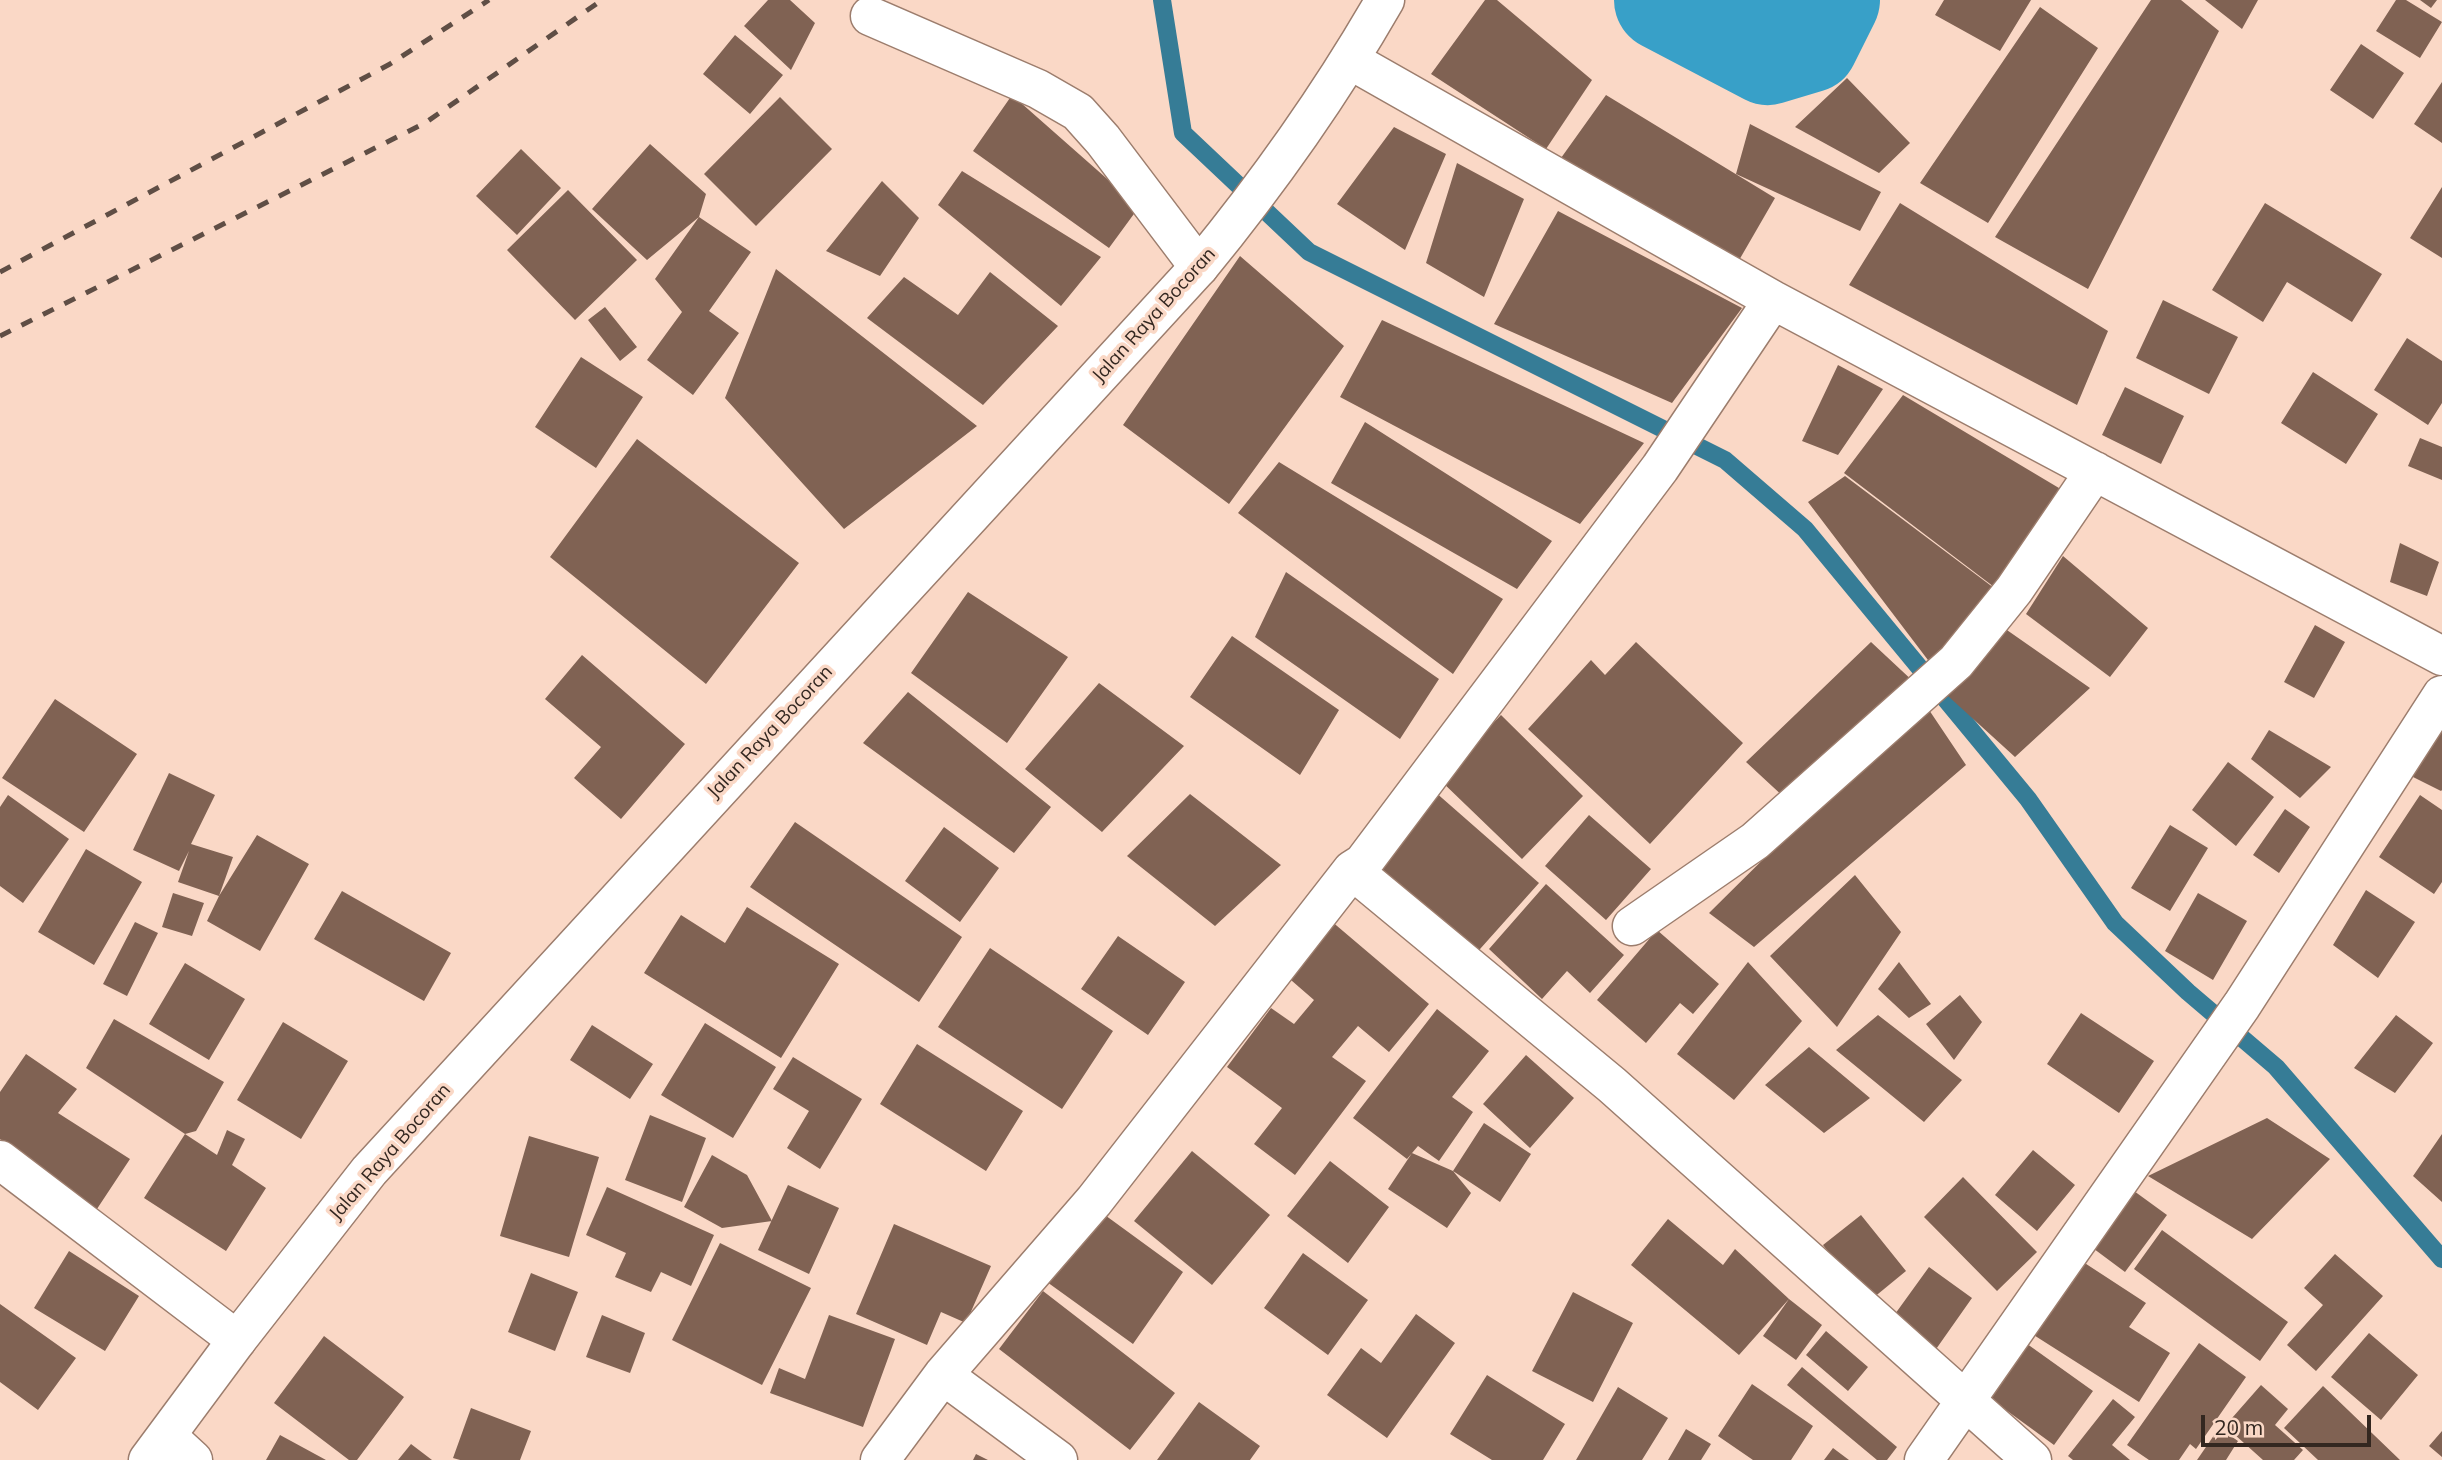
<!DOCTYPE html>
<html>
<head>
<meta charset="utf-8">
<style>
  body { margin:0 }
  #map { position:relative; width:2442px; height:1460px; overflow:hidden; background:#fad8c6; font-family:Mulish,sans-serif }
  canvas { display:block }
  .scale { position:absolute; left:2201px; top:1415px; width:170px; height:32px; box-sizing:border-box; border:4px solid #332720; border-top:0; padding-left:9px; font-size:21px; line-height:24px; white-space:nowrap; color:#332720; -webkit-text-stroke:5px #fad8c6; paint-order:stroke }
</style>
</head>
<body>
<div id="map">
<canvas width="2442" height="1460"></canvas>
<div class="scale">20 m</div>
</div>
<script>
const ctx = document.querySelector('canvas').getContext('2d');
ctx.lineJoin = 'round';
function stroke(path, color, width, dash) {
  ctx.strokeStyle = color;
  ctx.lineWidth = width;
  ctx.lineCap = dash ? 'butt' : 'round';
  ctx.setLineDash(dash || []);
  ctx.stroke(path);
}
function fill(path, color) {
  ctx.fillStyle = color;
  ctx.fill(path, 'evenodd');
}
function label(font, color, halo, rows, align = 'center') {
  ctx.font = font + ' Mulish,sans-serif';
  ctx.lineWidth = 7;
  ctx.setLineDash([]);
  ctx.textBaseline = 'middle';
  ctx.strokeStyle = halo;
  ctx.fillStyle = color;
  for (const [text, x, y, turn = 0] of rows) {
    ctx.save();
    ctx.translate(x, y);
    ctx.rotate((+turn || 0) * Math.PI / 180);
    ctx.textAlign = isNaN(turn) ? turn : align;
    if (halo) ctx.strokeText(text, 0, 0);
    ctx.fillText(text, 0, 0);
    ctx.restore();
  }
}
const stream = new Path2D(`
  M 1162,0 L 1183,133 L 1309,252 L 1725,460 L 1805,529 L 2028,799 L 2115,923 L 2188,992 L 2276,1067 L 2442,1259`);
const river = new Path2D(`
  M 1665,0 L 1768,54 L 1808,42 L 1829,0`);
const building = new Path2D(`
  M 768,0 L 790,0 L 815,23 L 791,70 L 744,26 Z
  M 1485,0 L 1497,0 L 1592,80 L 1546,149 L 1431,74 Z
  M 1944,0 L 2031,0 L 2000,51 L 1935,15 Z
  M 2151,0 L 2181,0 L 2219,31 L 2088,289 L 1995,237 Z
  M 2205,0 L 2258,0 L 2242,29 Z
  M 2396,0 L 2406,0 L 2442,22 L 2420,58 L 2376,31 Z
  M 2420,0 L 2437,0 L 2431,8 Z
  M 2040,7 L 2098,48 L 1988,223 L 1920,183 Z
  M 735,35 L 783,75 L 750,114 L 703,74 Z
  M 2361,44 L 2404,73 L 2373,119 L 2330,90 Z
  M 1847,78 L 1910,143 L 1879,173 L 1795,127 Z
  M 2442,82 L 2442,143 L 2414,124 Z
  M 1012,95 L 1139,207 L 1109,248 L 973,151 Z
  M 1606,95 L 1775,198 L 1738,262 L 1561,158 Z
  M 780,97 L 832,149 L 756,226 L 704,174 Z
  M 1750,124 L 1881,192 L 1860,231 L 1736,174 Z
  M 1394,127 L 1446,154 L 1405,250 L 1337,204 Z
  M 650,144 L 706,194 L 699,217 L 647,260 L 592,209 Z
  M 521,149 L 561,188 L 517,235 L 476,196 Z
  M 1457,163 L 1524,199 L 1484,297 L 1426,263 Z
  M 962,171 L 1101,257 L 1061,306 L 938,205 Z
  M 882,181 L 919,218 L 880,276 L 826,251 Z
  M 2442,187 L 2442,258 L 2410,238 Z
  M 568,190 L 637,260 L 575,320 L 507,250 Z
  M 1900,203 L 2108,331 L 2077,405 L 1849,285 Z
  M 2265,203 L 2382,274 L 2352,322 L 2287,282 L 2263,322 L 2212,290 Z
  M 1558,211 L 1742,308 L 1672,403 L 1494,324 Z
  M 699,217 L 751,252 L 709,311 L 739,333 L 693,395 L 647,360 L 682,312 L 655,279 Z
  M 1240,256 L 1344,346 L 1229,504 L 1123,425 Z
  M 776,269 L 977,426 L 844,529 L 725,398 Z
  M 990,272 L 1058,326 L 983,405 L 867,318 L 904,277 L 958,315 Z
  M 2163,300 L 2238,337 L 2209,394 L 2136,358 Z
  M 605,307 L 637,347 L 620,361 L 588,320 Z
  M 1382,320 L 1644,443 L 1580,524 L 1340,397 Z
  M 2407,338 L 2442,361 L 2442,403 L 2428,425 L 2374,390 Z
  M 581,357 L 643,397 L 596,468 L 535,427 Z
  M 1838,365 L 1883,389 L 1838,455 L 1802,441 Z
  M 2313,372 L 2378,414 L 2346,464 L 2281,423 Z
  M 2125,387 L 2184,416 L 2161,464 L 2102,435 Z
  M 1903,395 L 2069,494 L 1998,590 L 1844,473 Z
  M 1365,422 L 1552,541 L 1517,589 L 1331,483 Z
  M 2420,438 L 2442,447 L 2442,480 L 2408,466 Z
  M 637,439 L 799,563 L 706,684 L 550,557 Z
  M 1279,462 L 1503,599 L 1453,674 L 1238,513 Z
  M 1845,476 L 1994,588 L 1934,668 L 1808,502 Z
  M 2400,543 L 2439,562 L 2427,596 L 2390,582 Z
  M 2063,556 L 2148,628 L 2110,677 L 2026,614 Z
  M 1286,572 L 1439,679 L 1400,739 L 1255,637 Z
  M 968,592 L 1068,657 L 1007,743 L 911,673 Z
  M 2315,625 L 2345,642 L 2314,698 L 2284,682 Z
  M 2004,628 L 2090,688 L 2015,757 L 1948,696 Z
  M 1232,636 L 1339,710 L 1300,775 L 1190,697 Z
  M 1636,642 L 1743,743 L 1650,844 L 1528,729 L 1591,660 L 1605,675 Z
  M 1871,642 L 1916,684 L 1786,799 L 1746,762 Z
  M 582,655 L 685,744 L 621,819 L 574,778 L 601,747 L 545,699 Z
  M 1099,683 L 1184,746 L 1102,832 L 1025,769 Z
  M 908,692 L 1051,807 L 1014,853 L 863,743 Z
  M 55,699 L 137,754 L 84,832 L 2,778 Z
  M 1923,701 L 1966,765 L 1754,947 L 1709,913 Z
  M 1501,715 L 1583,796 L 1522,859 L 1439,779 Z
  M 2442,723 L 2442,790 L 2441,791 L 2407,774 Z
  M 2269,730 L 2331,767 L 2300,798 L 2251,759 Z
  M 2228,762 L 2274,797 L 2236,846 L 2192,810 Z
  M 169,773 L 215,795 L 191,844 L 233,857 L 219,896 L 178,882 L 189,851 L 179,871 L 133,850 Z
  M 1434,791 L 1539,883 L 1472,958 L 1367,866 Z
  M 1190,794 L 1281,865 L 1215,926 L 1127,856 Z
  M 8,795 L 69,839 L 23,903 L 0,886 L 0,807 Z
  M 2420,795 L 2442,810 L 2442,882 L 2434,894 L 2379,857 Z
  M 2285,809 L 2310,827 L 2279,873 L 2253,855 Z
  M 1589,815 L 1651,869 L 1606,920 L 1545,866 Z
  M 795,822 L 962,937 L 919,1002 L 750,887 Z
  M 2170,825 L 2208,848 L 2170,911 L 2131,888 Z
  M 944,827 L 999,868 L 960,922 L 905,881 Z
  M 257,835 L 309,864 L 260,951 L 207,921 L 219,896 Z
  M 86,849 L 142,882 L 94,965 L 38,932 Z
  M 1855,875 L 1901,932 L 1837,1027 L 1770,956 Z
  M 1546,884 L 1624,955 L 1590,993 L 1567,971 L 1542,999 L 1489,949 Z
  M 2366,890 L 2415,922 L 2378,978 L 2333,945 Z
  M 342,891 L 451,953 L 424,1001 L 314,939 Z
  M 173,893 L 204,903 L 192,936 L 162,927 Z
  M 2198,893 L 2247,921 L 2213,980 L 2165,951 Z
  M 747,907 L 839,964 L 781,1058 L 644,973 L 681,915 L 725,943 Z
  M 1330,920 L 1429,1004 L 1389,1052 L 1358,1026 L 1332,1057 L 1366,1081 L 1295,1175 L 1254,1144 L 1282,1108 L 1227,1067 L 1271,1008 L 1294,1024 L 1314,1000 L 1284,974 Z
  M 135,922 L 158,933 L 127,996 L 103,984 Z
  M 1657,930 L 1719,984 L 1693,1014 L 1680,1003 L 1646,1043 L 1597,1000 Z
  M 1118,936 L 1185,982 L 1148,1035 L 1081,989 Z
  M 990,948 L 1113,1031 L 1062,1109 L 938,1027 Z
  M 1748,962 L 1802,1021 L 1734,1100 L 1677,1054 Z
  M 1899,962 L 1931,1004 L 1909,1018 L 1878,989 Z
  M 185,963 L 245,999 L 209,1060 L 149,1024 Z
  M 1960,995 L 1982,1022 L 1954,1060 L 1926,1024 Z
  M 1437,1009 L 1489,1051 L 1452,1097 L 1473,1112 L 1439,1161 L 1418,1146 L 1407,1159 L 1353,1118 Z
  M 2081,1013 L 2154,1061 L 2119,1113 L 2047,1064 Z
  M 1878,1015 L 1962,1080 L 1924,1122 L 1836,1050 Z
  M 2396,1015 L 2433,1043 L 2395,1093 L 2354,1068 Z
  M 114,1019 L 224,1082 L 196,1131 L 185,1134 L 86,1068 Z
  M 283,1022 L 348,1061 L 301,1139 L 237,1100 Z
  M 705,1023 L 776,1067 L 733,1138 L 661,1095 Z
  M 592,1025 L 653,1064 L 630,1099 L 570,1060 Z
  M 917,1044 L 1023,1111 L 986,1171 L 880,1104 Z
  M 1809,1047 L 1870,1098 L 1824,1133 L 1765,1085 Z
  M 26,1054 L 77,1089 L 58,1113 L 130,1159 L 91,1218 L 29,1159 L 0,1139 L 0,1092 Z
  M 1526,1055 L 1574,1098 L 1530,1148 L 1483,1104 Z
  M 793,1057 L 862,1099 L 820,1169 L 787,1148 L 809,1111 L 773,1089 Z
  M 650,1115 L 706,1138 L 682,1202 L 625,1180 Z
  M 2267,1118 L 2330,1159 L 2252,1239 L 2148,1176 Z
  M 1484,1123 L 1531,1154 L 1500,1202 L 1453,1171 Z
  M 227,1130 L 245,1139 L 232,1165 L 266,1188 L 226,1251 L 144,1198 L 185,1134 L 217,1155 Z
  M 2442,1134 L 2442,1202 L 2413,1176 Z
  M 529,1136 L 599,1157 L 569,1257 L 500,1236 Z
  M 2033,1150 L 2075,1185 L 2037,1231 L 1995,1195 Z
  M 1192,1151 L 1270,1215 L 1212,1285 L 1134,1221 Z
  M 1412,1153 L 1453,1171 L 1471,1193 L 1447,1228 L 1388,1189 Z
  M 712,1155 L 747,1175 L 772,1221 L 722,1228 L 684,1207 Z
  M 1330,1161 L 1389,1207 L 1348,1263 L 1287,1216 Z
  M 1963,1177 L 2037,1252 L 1997,1291 L 1924,1217 Z
  M 2123,1183 L 2167,1215 L 2125,1272 L 2082,1240 Z
  M 788,1185 L 839,1208 L 809,1274 L 758,1250 Z
  M 607,1187 L 714,1235 L 691,1286 L 661,1272 L 651,1292 L 615,1277 L 626,1253 L 586,1235 Z
  M 1098,1210 L 1183,1272 L 1133,1344 L 1047,1282 Z
  M 1861,1215 L 1906,1271 L 1867,1303 L 1823,1245 Z
  M 1668,1219 L 1723,1265 L 1735,1249 L 1789,1299 L 1739,1355 L 1631,1265 Z
  M 894,1224 L 991,1266 L 966,1323 L 941,1312 L 927,1345 L 856,1314 Z
  M 2162,1230 L 2288,1322 L 2260,1361 L 2134,1269 Z
  M 720,1243 L 811,1288 L 762,1385 L 672,1340 Z
  M 69,1251 L 139,1296 L 105,1351 L 34,1308 Z
  M 1303,1253 L 1368,1300 L 1328,1355 L 1264,1308 Z
  M 2335,1254 L 2383,1296 L 2316,1371 L 2287,1345 L 2323,1305 L 2304,1288 Z
  M 2077,1258 L 2146,1303 L 2129,1327 L 2170,1353 L 2139,1402 L 2029,1332 Z
  M 1929,1267 L 1972,1298 L 1934,1352 L 1890,1321 Z
  M 531,1273 L 578,1292 L 555,1351 L 508,1332 Z
  M 1043,1291 L 1175,1393 L 1130,1450 L 999,1349 Z
  M 1573,1292 L 1633,1323 L 1593,1402 L 1532,1371 Z
  M 1789,1299 L 1822,1325 L 1796,1360 L 1763,1336 Z
  M 0,1304 L 76,1358 L 38,1410 L 0,1382 Z
  M 1416,1314 L 1455,1343 L 1387,1438 L 1327,1395 L 1361,1348 L 1381,1363 Z
  M 602,1315 L 645,1333 L 630,1373 L 586,1357 Z
  M 829,1315 L 895,1339 L 863,1427 L 770,1393 L 779,1368 L 805,1379 Z
  M 1826,1331 L 1868,1367 L 1848,1391 L 1806,1355 Z
  M 2369,1333 L 2418,1375 L 2381,1420 L 2331,1377 Z
  M 324,1336 L 404,1397 L 357,1460 L 349,1460 L 274,1403 Z
  M 2023,1341 L 2093,1391 L 2054,1445 L 1984,1394 Z
  M 2199,1343 L 2246,1377 L 2196,1449 L 2190,1444 L 2179,1460 L 2149,1460 L 2127,1445 Z
  M 1802,1367 L 1897,1447 L 1887,1460 L 1877,1460 L 1787,1385 Z
  M 1487,1375 L 1565,1424 L 1543,1460 L 1492,1460 L 1450,1434 Z
  M 1752,1384 L 1813,1426 L 1791,1460 L 1753,1460 L 1718,1436 Z
  M 2261,1385 L 2288,1409 L 2275,1425 L 2303,1450 L 2294,1460 L 2263,1460 L 2225,1426 Z
  M 2323,1386 L 2400,1460 L 2318,1460 L 2284,1428 Z
  M 1618,1387 L 1668,1418 L 1642,1460 L 1576,1460 Z
  M 2113,1399 L 2135,1417 L 2112,1445 L 2130,1460 L 2073,1460 L 2068,1456 Z
  M 1199,1402 L 1260,1446 L 1250,1460 L 1157,1460 Z
  M 471,1408 L 531,1431 L 520,1460 L 460,1460 L 453,1458 Z
  M 2219,1428 L 2238,1441 L 2226,1460 L 2197,1460 Z
  M 1686,1429 L 1711,1444 L 1701,1460 L 1668,1460 Z
  M 2442,1431 L 2442,1457 L 2429,1446 Z
  M 280,1435 L 326,1460 L 266,1460 Z
  M 411,1444 L 432,1460 L 398,1460 Z
  M 1833,1448 L 1849,1460 L 1824,1460 Z
  M 976,1454 L 988,1460 L 973,1460 Z`);
const minor = new Path2D(`
  M 870,16 L 1038,89 L 1078,112 L 1103,140 L 1199,267
  M 1350,60 L 1773,300 L 2442,656
  M 1352,870 L 1612,1085 L 2032,1460
  M 1632,926 L 1755,841 L 1956,662 L 2014,590 L 2095,471
  M 0,1160 L 237,1340
  M 943,1375 L 1058,1460
  M 167,1436 L 193,1460
  M 880,1460 L 943,1375 L 1094,1201 L 1352,870 L 1363,863 L 1660,468 L 1773,300
  M 1924,1460 L 2242,1005 L 2442,695`);
const tertiary = new Path2D(`
  M 148,1460 L 237,1340 L 369,1171 L 1199,267 C 1268,183 1331,94 1385,0`);
const rail = new Path2D(`
  M 0,272 L 390,64 L 489,0
  M 0,336 L 425,123 L 602,0`);
const streetNames = [
  ["Jalan Raya Bocoran",1154,315,-48],
  ["Jalan Raya Bocoran",770,732,-47],
  ["Jalan Raya Bocoran",390,1152,-49]
];
stroke(stream, '#367c96', 18);
stroke(river, '#38a0c8', 102);
fill(building, '#806253');
stroke(minor, '#9c7d6d', 41);
stroke(tertiary, '#9c7d6d', 41);
stroke(minor, '#fff', 38);
stroke(tertiary, '#fff', 38);
stroke(rail, '#5f4e45', 5, [12, 12]);
label('19px', '#332720', '#fad8c6', streetNames);
</script>
</body>
</html>
